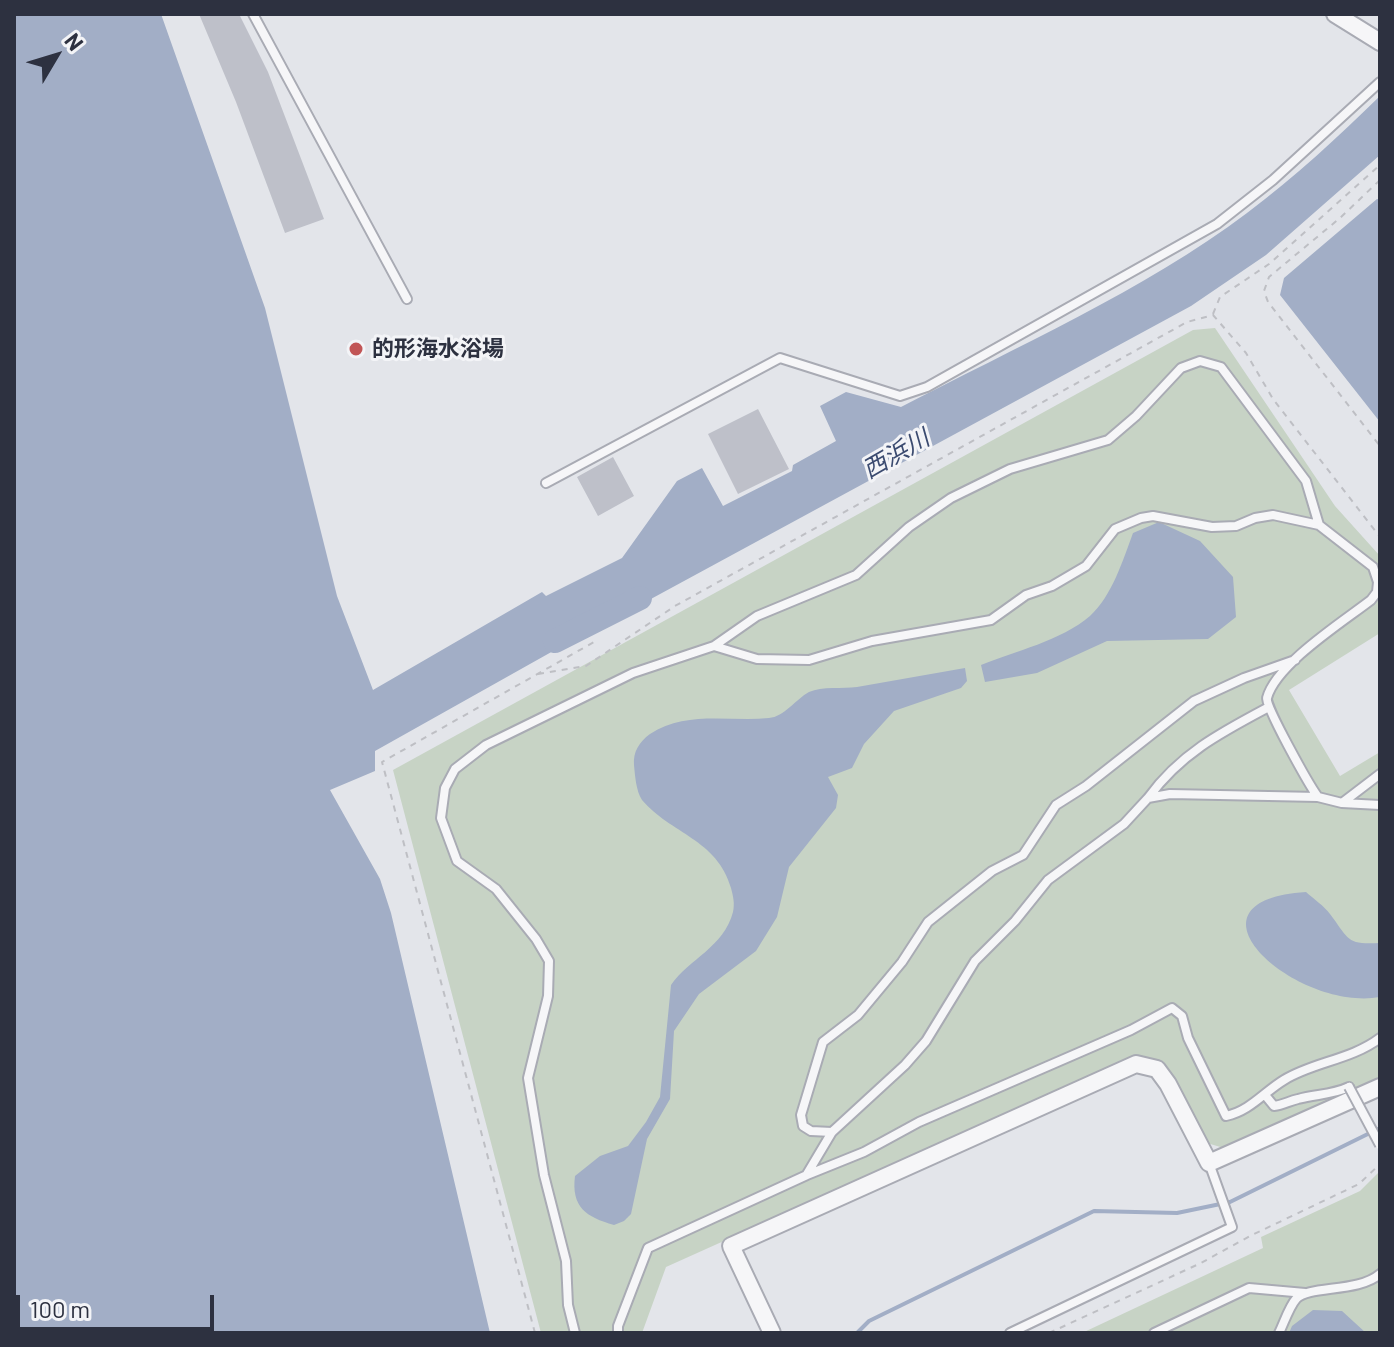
<!DOCTYPE html>
<html>
<head>
<meta charset="utf-8">
<style>
  body { margin:0 }
  #map { position:relative; width:1394px; height:1347px; overflow:hidden; background:#e3e5ea; font-family:Barlow,sans-serif }
  canvas { display:block }
  .frame { position:absolute; inset:0; border:16px solid #2d3140; pointer-events:none }
  .north { position:absolute; left:16px; top:16px; width:80px; height:80px; -webkit-text-stroke:6px #f3f4f7; paint-order:stroke; rotate:52deg; font-size:22px; font-weight:700; line-height:32px; text-align:center; color:#2d3140 }
  .north::after { content:''; display:block; margin:auto; width:28px; height:36px; background:#2d3140; clip-path:polygon(50% 0,100% 100%,50% 72%,0 100%) }
  .scale { position:absolute; left:16px; top:1295px; width:198px; height:36px; box-sizing:border-box; border:4px solid #2d3140; border-top:0; padding-left:10px; font-size:24px; line-height:28px; white-space:nowrap; color:#2d3140; -webkit-text-stroke:6px #f3f4f7; paint-order:stroke }
</style>
</head>
<body>
<div id="map">
<canvas width="1394" height="1347"></canvas>
<div class="frame"></div>
<div class="north">N</div>
<div class="scale">100 m</div>
</div>
<script>
const ctx = document.querySelector('canvas').getContext('2d');
ctx.lineJoin = 'round';
function fill(path, color) {
  ctx.fillStyle = color;
  ctx.fill(path, 'evenodd');
}
function stroke(path, color, width, dash) {
  ctx.strokeStyle = color;
  ctx.lineWidth = width;
  ctx.lineCap = dash ? 'butt' : 'round';
  ctx.setLineDash(dash || []);
  ctx.stroke(path);
}
function label(font, color, halo, rows, align = 'center') {
  ctx.font = font + ' Barlow,"Noto Sans JP",sans-serif';
  ctx.lineWidth = 6;
  ctx.setLineDash([]);
  ctx.textBaseline = 'middle';
  ctx.strokeStyle = halo;
  ctx.fillStyle = color;
  for (const [text, x, y, turn = 0] of rows) {
    ctx.save();
    ctx.translate(x, y);
    ctx.rotate((+turn || 0) * Math.PI / 180);
    ctx.textAlign = isNaN(turn) ? turn : align;
    if (halo) ctx.strokeText(text, 0, 0);
    ctx.fillText(text, 0, 0);
    ctx.restore();
  }
}
const green = new Path2D(`
  M 1215,328 L 1335,506 L 1380,556 L 1380,633 L 1289,690 L 1340,776 L 1380,752 L 1380,1078 L 1227,1149 L 1207,1143 L 1163,1062 L 1133,1057 L 666,1267 L 642,1333 L 541,1333 L 393,770 L 1193,330 Z
  M 1380,1171 L 1380,1333 L 1082,1333 L 1263,1248 L 1261,1237 L 1360,1191 Z`);
const water = new Path2D(`
  M 14,14 L 161,14 L 265,308 L 337,596 L 373,690 L 542,592 L 546,596 L 622,558 L 677,481 L 702,468 L 723,506 L 792,471 L 793,465 L 836,441 L 820,406 L 846,392 L 901,407 C 1014,348 1145,290 1247,213 C 1295,177 1338,137 1380,96 L 1380,155 L 1266,255 L 1191,306 L 614,619 L 607,609 L 581,622 L 587,632 L 375,751 L 375,771 L 330,790 L 380,879 L 391,913 L 490,1333 L 14,1333 Z
  M 1377,199 L 1380,200 L 1380,422 L 1280,295 L 1284,278 Z
  M 1159,522 L 1200,541 L 1233,577 L 1236,617 L 1208,639 L 1107,641 L 1037,673 L 985,682 L 981,665 C 1015,651 1061,641 1090,616 C 1112,596 1123,560 1133,533 Z
  M 965,668 L 967,681 L 961,688 L 894,711 L 864,744 L 852,768 L 828,777 L 838,795 L 836,808 L 789,867 L 777,917 L 756,951 L 699,994 L 674,1031 L 670,1099 L 647,1139 L 631,1214 L 624,1221 L 614,1225 C 586,1217 571,1207 575,1176 L 600,1156 L 628,1146 L 646,1122 L 660,1097 L 671,985 C 689,959 724,947 733,912 C 735,903 733,896 731,888 C 717,839 671,834 642,800 C 636,791 635,775 634,765 C 633,752 639,742 650,734 C 686,710 729,722 769,718 C 784,717 796,699 809,692 C 822,686 843,689 857,687 C 893,681 929,674 965,668 Z
  M 1306,892 C 1314,899 1324,906 1330,914 C 1349,939 1346,945 1380,943 L 1380,997 C 1297,1012 1170,901 1306,892 Z
  M 1313,1310 L 1342,1311 L 1366,1333 L 1289,1333 L 1292,1326 Z`);
const stream = new Path2D(`
  M 857,1333 L 869,1321 L 1094,1211 L 1177,1213 L 1230,1202 L 1380,1128`);
const river = new Path2D(`
  M 555,641 L 640,598`);
const building = new Path2D(`
  M 199,14 L 239,14 L 268,72 L 324,219 L 285,233 L 236,102 Z
  M 758,409 L 789,469 L 738,494 L 708,434 Z
  M 613,457 L 634,496 L 598,516 L 577,477 Z`);
const path = new Path2D(`
  M 1380,180 L 1340,218 L 1269,277 L 1264,291 L 1268,302 L 1380,446
  M 1213,314 L 1220,297 L 1269,264 L 1380,165
  M 538,674 L 586,666 L 675,606 L 1187,322 L 1213,315 L 1246,353 L 1273,399 L 1380,537
  M 535,1333 L 382,762 L 594,642
  M 1049,1333 L 1201,1263 L 1250,1236 L 1359,1184 L 1380,1164`);
const service = new Path2D(`
  M 253,14 L 407,299
  M 546,483 L 780,358 L 900,396 L 927,387 L 1217,224 L 1273,180 L 1380,82
  M 714,646 L 757,659 L 809,660 L 872,641 L 991,620 L 1026,595 L 1052,586 L 1086,566 L 1115,529 L 1141,518 L 1153,516 L 1212,527 L 1236,526 L 1255,518 L 1273,515 L 1319,525
  M 1148,798 C 1180,754 1220,733 1267,708
  M 1342,803 L 1380,805
  M 1265,1095 L 1274,1106 C 1283,1105 1289,1101 1298,1099 C 1316,1094 1332,1095 1349,1087
  M 832,1132 L 811,1131 L 803,1126 L 801,1115 L 823,1042 L 858,1015 L 902,962 L 928,922 L 992,871 L 1023,855 L 1056,805 L 1086,786 L 1194,701 L 1244,678 L 1295,660
  M 807,1174 L 832,1132 L 905,1065 L 926,1041 L 975,961 L 1015,921 L 1048,880 L 1124,824 L 1148,798 L 1170,794 L 1318,797
  M 575,1333 L 568,1305 L 566,1261 L 544,1175 L 528,1078 L 548,996 L 549,961 L 536,939 L 496,889 L 457,861 L 441,818 L 445,788 L 455,769 L 486,745 L 633,673 L 714,646 L 757,616 L 856,575 L 909,527 L 951,498 L 1010,469 L 1108,440 L 1136,416 L 1181,368 L 1200,361 L 1221,367 L 1306,481 L 1319,525 L 1373,567 L 1378,582 L 1377,592 L 1371,600 C 1344,621 1276,664 1267,698 C 1265,706 1309,785 1318,797 L 1342,803 L 1380,774
  M 618,1333 L 618,1326 L 648,1248 L 807,1175 L 864,1152 L 919,1122 L 1131,1030 L 1172,1008 L 1182,1016 L 1188,1038 L 1226,1116 C 1250,1111 1264,1092 1284,1080 C 1313,1062 1351,1060 1380,1038
  M 1010,1333 L 1232,1227 L 1209,1163
  M 1154,1333 L 1249,1288 L 1305,1293
  M 1279,1333 C 1284,1323 1289,1307 1296,1299 C 1309,1285 1358,1293 1380,1274`);
const minor = new Path2D(`
  M 1335,14 L 1380,42
  M 772,1333 L 731,1246 L 1136,1064 L 1157,1069 L 1168,1084 L 1209,1163 L 1380,1087`);
const serviceBridge = new Path2D(`
  M 1349,1087 L 1380,1145`);
const markers = [
  [356,349,8,"#c15556"]
];
const poiNames = [
  ["的形海水浴場",372,349]
];
const waterNames = [
  ["西浜川",896,454,-30]
];
fill(green, '#c7d3c5');
fill(water, '#a2aec6');
stroke(stream, '#a2aec6', 4);
stroke(river, '#a2aec6', 24);
fill(building, '#bec0c9');
stroke(service, '#a9abb4', 12);
stroke(minor, '#a9abb4', 20);
stroke(path, '#bebfc4', 2, [6, 6]);
stroke(service, '#f6f6f8', 8);
stroke(minor, '#f6f6f8', 16);
stroke(serviceBridge, '#a9abb4', 12, []);
stroke(serviceBridge, '#f6f6f8', 8);
for (const [x, y, r, color] of markers) {
  const dot = new Path2D();
  dot.arc(x, y, r, 0, 2 * Math.PI);
  ctx.fillStyle = color;
  ctx.fill(dot);
  stroke(dot, '#f3f4f7', 3);
}
label('bold 22px', '#2d3140', '#f3f4f7', poiNames, 'left');
label('italic 24px', '#3b4b70', '#f3f4f7', waterNames);
</script>
</body>
</html>
